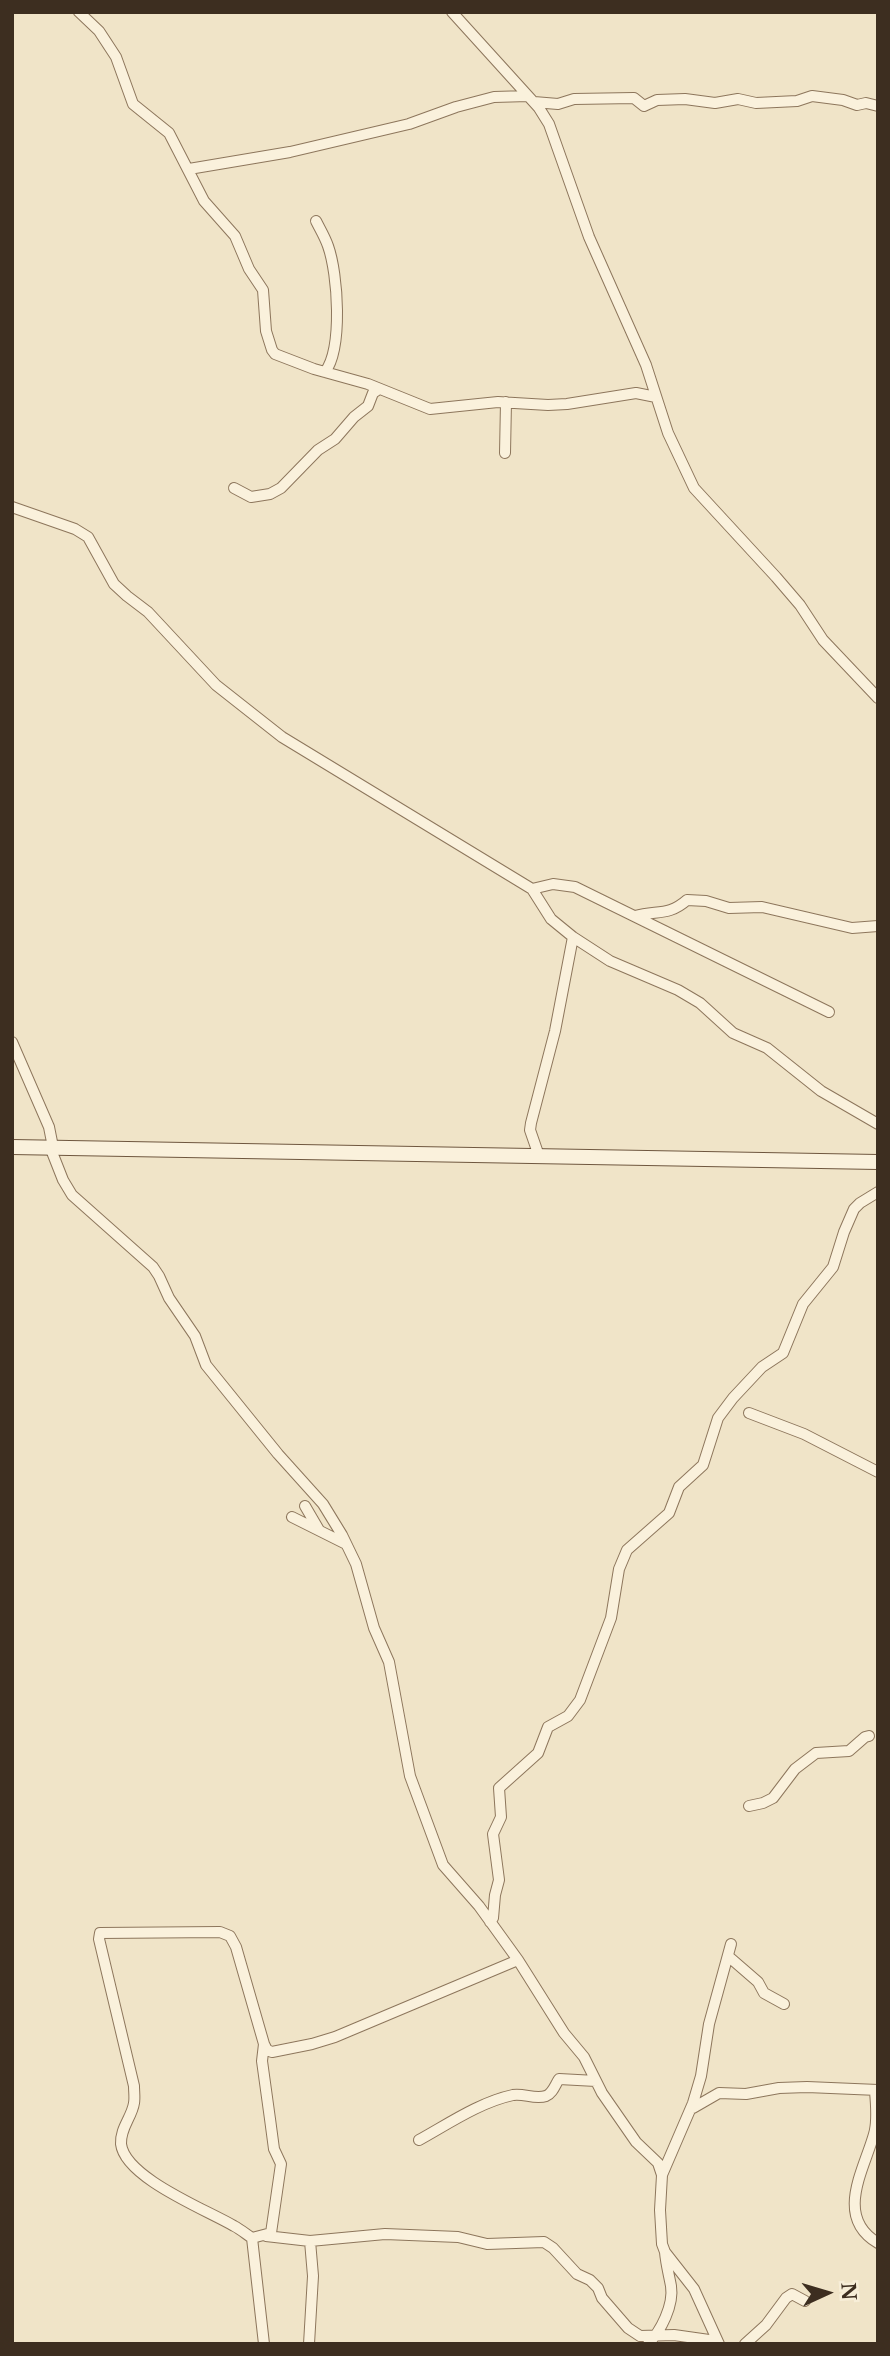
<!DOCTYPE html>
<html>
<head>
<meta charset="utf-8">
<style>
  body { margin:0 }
  #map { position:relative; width:890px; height:2356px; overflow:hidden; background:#f0e4c8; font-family:"Libre Baskerville",serif }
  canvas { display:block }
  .frame { position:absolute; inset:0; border:14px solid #3d2e20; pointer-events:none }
  .north { position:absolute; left:792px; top:2258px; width:70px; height:70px; -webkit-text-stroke:5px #f7eed8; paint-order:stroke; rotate:86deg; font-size:19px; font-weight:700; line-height:28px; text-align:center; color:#3d2e20 }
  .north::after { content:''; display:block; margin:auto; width:24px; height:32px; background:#3d2e20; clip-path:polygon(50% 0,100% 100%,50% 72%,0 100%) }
</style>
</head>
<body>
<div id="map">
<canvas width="890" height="2356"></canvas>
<div class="frame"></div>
<div class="north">N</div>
</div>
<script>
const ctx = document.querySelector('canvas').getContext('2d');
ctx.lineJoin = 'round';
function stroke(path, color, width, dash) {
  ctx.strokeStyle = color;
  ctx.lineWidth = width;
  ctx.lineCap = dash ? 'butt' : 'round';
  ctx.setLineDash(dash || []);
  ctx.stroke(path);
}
const street = new Path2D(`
  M 79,12 L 99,31 L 116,57 L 133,104 L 169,133 L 204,201 L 235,236 L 249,269 L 263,290 L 266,331 L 272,350 L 275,354 L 314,369 L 368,384 L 430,409 L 498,402 L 548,405 L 567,404 L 636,393 L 656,397
  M 452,12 L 539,108 L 549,124 L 589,237 L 646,365 L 668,433 L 694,488 L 776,577 L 800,605 L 823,640 L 878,698
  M 534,102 L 558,104 L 574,99 L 634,98 L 644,106 L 657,100 L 685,99 L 715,103 L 738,99 L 756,103 L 797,101 L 812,96 L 843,100 L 857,105 L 866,103 L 878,106
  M 189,169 L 290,152 L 409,124 L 456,107 L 494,97 L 528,96
  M 316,221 C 320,229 325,237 328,246 C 338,274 343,348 325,372
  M 505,453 L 506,402
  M 234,488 L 251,497 L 270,494 L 281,488 L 318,450 L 335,439 L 354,417 L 368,406 L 373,393 L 379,389
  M 12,507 L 75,529 L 88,537 L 114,584 L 127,596 L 148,612 L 216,685 L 282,737 L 532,889 L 551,919 L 573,937 L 610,961 L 678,990 L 700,1003 L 733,1033 L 767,1048 L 821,1091 L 878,1124
  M 532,889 L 553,884 L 575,887 L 829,1012
  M 635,916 C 657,910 669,916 687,900 L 706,901 L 729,908 L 762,907 L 852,928 L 878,926
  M 12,1042 L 49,1127 L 53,1147
  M 50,1147 L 63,1180 L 72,1195 L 153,1267 L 159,1276 L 169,1298 L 195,1336 L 206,1365 L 278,1454 L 323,1504 L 342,1535 L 356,1564 L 374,1628 L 389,1662 L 410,1776 L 443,1865 L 479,1906 L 518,1960 L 564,2033 L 584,2057 L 602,2093 L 636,2142 L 658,2163 L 662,2175 L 660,2210 L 662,2244 L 665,2252 L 694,2289 L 719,2344
  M 539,1156 L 530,1130 L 531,1123 L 555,1031 L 573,937
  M 749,1413 L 804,1434 L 878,1472
  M 305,1506 L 319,1530
  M 292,1517 L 346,1544
  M 749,1806 L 763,1803 L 773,1798 L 795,1769 L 816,1753 L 849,1751 L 865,1737 L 869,1736
  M 490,1922 L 493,1918 L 495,1895 L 499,1880 L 493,1834 L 501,1817 L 499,1788 L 538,1753 L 548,1727 L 568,1716 L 580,1700 L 611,1618 L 619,1569 L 627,1550 L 669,1513 L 679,1487 L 703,1465 L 718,1418 L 733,1398 L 762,1367 L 783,1353 L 803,1304 L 833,1267 L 844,1232 L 854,1209 L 860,1203 L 878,1192
  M 728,1956 L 758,1982 L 764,1993 L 784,2004
  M 264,2044 L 262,2061 L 270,2119 L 274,2149 L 281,2164 L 271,2233 L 252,2238 C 246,2234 240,2229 234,2226 C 207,2210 125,2178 121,2144 C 120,2128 132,2117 134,2103 C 135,2098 134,2092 134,2086 L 99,1939 L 100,1933 L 220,1932 L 230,1936 L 236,1947 L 264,2044 L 267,2050 L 272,2052 L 312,2044 L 335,2037 L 518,1960
  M 875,2091 C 876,2105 878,2121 874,2134 C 864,2170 834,2217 878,2243
  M 693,2108 L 719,2093 L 746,2094 L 779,2088 L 807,2087 L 878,2090
  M 419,2140 C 448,2124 480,2102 513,2095 C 524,2093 535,2100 546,2096 C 553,2093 555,2085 559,2079 L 596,2081
  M 662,2175 L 693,2103 L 701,2076 L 709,2024 L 731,1944
  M 266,2236 L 310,2241 L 385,2234 L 458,2237 L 487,2244 L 544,2242 L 553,2248 L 577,2274 L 590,2280 L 598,2288 L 602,2298 L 628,2328 L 640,2336 L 674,2335 L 709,2340 L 715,2344
  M 252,2238 L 264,2344
  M 309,2344 L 313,2276 L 310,2241
  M 648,2344 C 661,2331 674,2305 671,2286 C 669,2275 666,2264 665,2252
  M 745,2344 L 766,2325 L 786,2298 L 792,2294 L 805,2301`);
const secondary = new Path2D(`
  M 12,1147 L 878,1162`);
stroke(street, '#8d765c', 12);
stroke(secondary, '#6f573f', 16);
stroke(street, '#faf1dc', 10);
stroke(secondary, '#faf1dc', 14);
</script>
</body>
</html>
